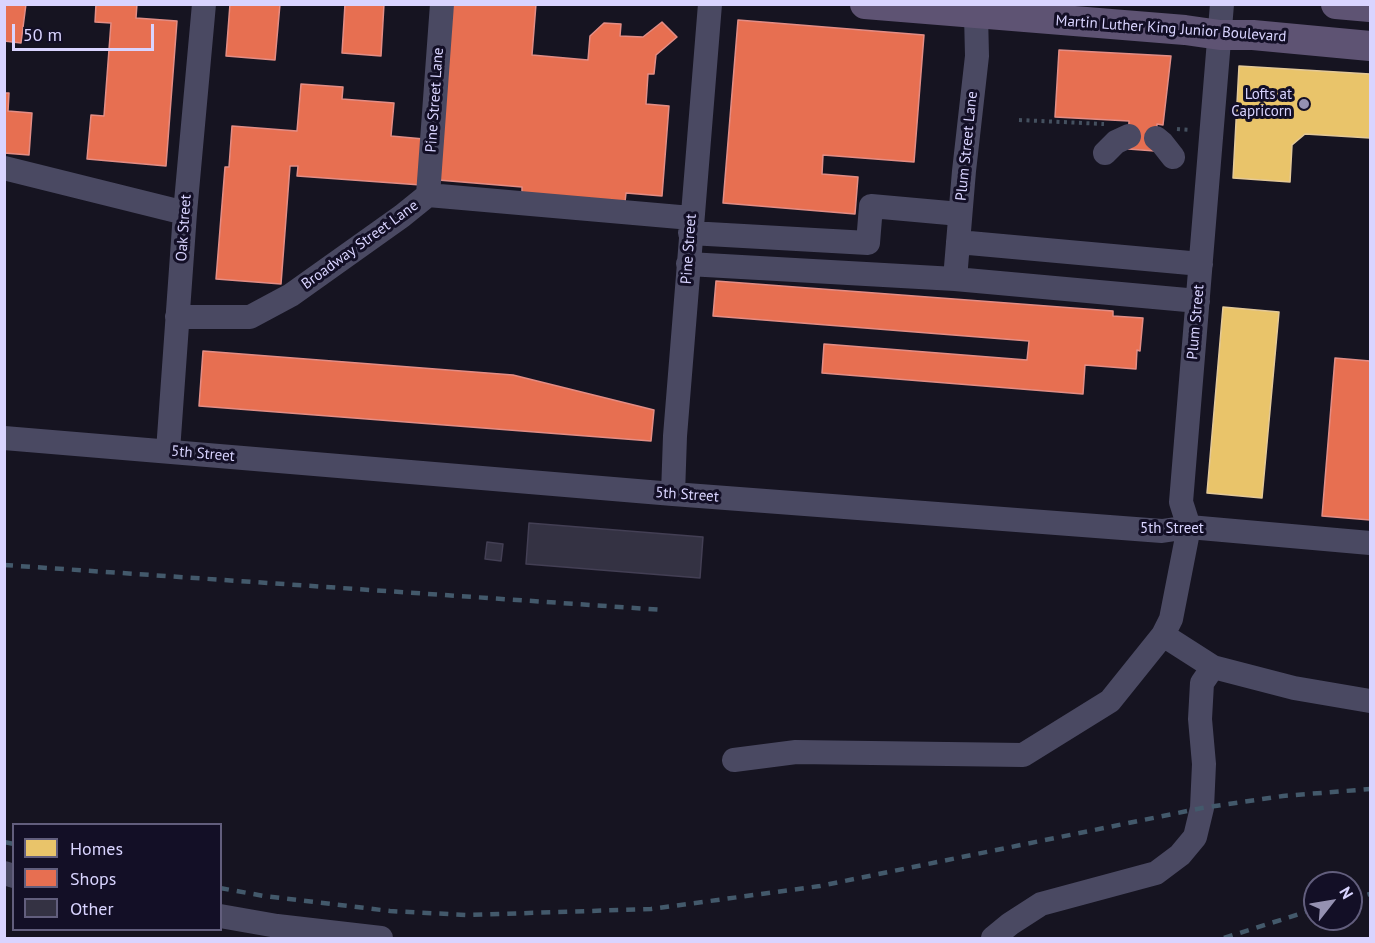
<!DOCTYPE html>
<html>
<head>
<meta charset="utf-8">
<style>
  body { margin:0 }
  #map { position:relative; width:1375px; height:943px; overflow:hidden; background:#161421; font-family:"PT Sans",sans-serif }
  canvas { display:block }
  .frame { position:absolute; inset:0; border:6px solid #d9d4ff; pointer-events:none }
  .legend { position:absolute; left:12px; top:823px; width:210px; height:108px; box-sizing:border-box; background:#130f26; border:2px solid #625e7d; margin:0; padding:8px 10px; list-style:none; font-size:18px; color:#d9d4ff }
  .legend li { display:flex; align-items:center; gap:12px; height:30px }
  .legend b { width:30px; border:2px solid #625e7d }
  .north { position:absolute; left:1303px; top:871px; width:60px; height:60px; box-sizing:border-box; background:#130f26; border:2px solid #625e7d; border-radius:50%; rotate:59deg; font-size:16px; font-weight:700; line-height:24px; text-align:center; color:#d9d4ff }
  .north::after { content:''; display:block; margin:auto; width:21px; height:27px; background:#9591b1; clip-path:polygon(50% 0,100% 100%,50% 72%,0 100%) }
  .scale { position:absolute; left:12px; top:24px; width:142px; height:27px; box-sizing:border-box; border:3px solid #d9d4ff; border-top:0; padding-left:8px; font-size:18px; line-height:21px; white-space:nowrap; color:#d9d4ff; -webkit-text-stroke:4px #130f26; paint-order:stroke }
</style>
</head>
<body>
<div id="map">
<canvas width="1375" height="943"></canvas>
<div class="frame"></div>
<ul class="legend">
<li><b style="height:16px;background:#e9c46a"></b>Homes</li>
<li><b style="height:16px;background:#e76f51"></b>Shops</li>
<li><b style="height:16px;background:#343243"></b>Other</li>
</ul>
<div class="north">N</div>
<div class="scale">50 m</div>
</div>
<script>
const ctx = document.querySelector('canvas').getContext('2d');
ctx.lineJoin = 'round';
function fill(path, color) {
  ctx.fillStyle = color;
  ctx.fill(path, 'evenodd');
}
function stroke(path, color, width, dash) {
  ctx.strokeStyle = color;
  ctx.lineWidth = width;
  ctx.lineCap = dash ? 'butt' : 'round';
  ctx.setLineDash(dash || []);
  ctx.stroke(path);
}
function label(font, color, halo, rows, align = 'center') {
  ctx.font = font + ' "PT Sans",sans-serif';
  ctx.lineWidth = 6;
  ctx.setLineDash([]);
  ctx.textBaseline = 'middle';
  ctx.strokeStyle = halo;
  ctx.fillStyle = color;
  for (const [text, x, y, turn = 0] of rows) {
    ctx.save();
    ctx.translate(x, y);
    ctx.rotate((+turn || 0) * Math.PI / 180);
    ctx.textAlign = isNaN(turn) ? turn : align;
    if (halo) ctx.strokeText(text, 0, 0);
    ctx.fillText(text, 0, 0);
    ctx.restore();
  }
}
const homes = new Path2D(`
  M 1239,66 L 1370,74 L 1370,138 L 1305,134 L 1292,145 L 1290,182 L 1233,178 Z
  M 1223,307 L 1279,312 L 1262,498 L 1207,493 Z`);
const shops = new Path2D(`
  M 4,4 L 26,4 L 21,43 L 4,41 Z
  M 96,4 L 137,4 L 136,18 L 177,21 L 166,166 L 87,159 L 91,115 L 104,116 L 111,23 L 95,22 Z
  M 230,4 L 280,4 L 275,60 L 226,56 Z
  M 345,4 L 384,4 L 381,56 L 342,53 Z
  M 453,4 L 536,4 L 532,55 L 588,60 L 590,36 L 604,23 L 621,24 L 620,36 L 643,37 L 662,22 L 677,37 L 656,55 L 654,74 L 648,74 L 646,104 L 669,106 L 662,196 L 626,193 L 625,202 L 522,193 L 522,187 L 438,180 Z
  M 738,20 L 924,35 L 914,162 L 823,155 L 822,174 L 858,177 L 855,214 L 723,203 Z
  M 1059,50 L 1171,56 L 1163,125 L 1157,124 L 1155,151 L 1128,149 L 1129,121 L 1055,117 Z
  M 301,84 L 343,87 L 342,99 L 394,103 L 391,136 L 424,139 L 421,185 L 297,176 L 298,166 L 290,166 L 281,284 L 216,279 L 225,167 L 229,167 L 232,126 L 297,131 Z
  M 4,93 L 9,93 L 8,111 L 32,113 L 29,155 L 4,153 Z
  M 716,281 L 1113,311 L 1113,316 L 1143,318 L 1140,351 L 1137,350 L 1136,369 L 1085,365 L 1083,394 L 822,373 L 824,344 L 1027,360 L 1029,341 L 713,316 Z
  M 203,351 L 513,375 L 654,410 L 651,441 L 199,406 Z
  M 1335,358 L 1370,361 L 1370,520 L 1322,516 Z`);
const building = new Path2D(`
  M 529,523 L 703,537 L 700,578 L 526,564 Z
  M 487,542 L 503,544 L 501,561 L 485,559 Z`);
const path = new Path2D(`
  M 1019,120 L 1104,124
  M 1177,129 L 1191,130`);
const minor = new Path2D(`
  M 1156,138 L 1162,143 L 1173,157
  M 1105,153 L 1116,142 L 1129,136
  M 4,168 L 185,213
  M 428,195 L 442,4
  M 690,233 L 868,243 L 871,206 L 960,214
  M 958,242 L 1201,264
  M 688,264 L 955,279 L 1198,301
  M 955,279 L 964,171 L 977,56 L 976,14
  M 177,317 L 250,317 L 291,295 L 402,216 L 428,195 L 691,218
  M 4,438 L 673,494 L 1162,531 L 1189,527 L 1370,543
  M 168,451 L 185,213 L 204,4
  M 673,494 L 675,436 L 710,4
  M 1163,635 L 1213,667 L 1294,688 L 1370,701
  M 734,760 L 796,752 L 1023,755 L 1110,701 L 1163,635 L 1171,619 L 1189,527 L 1181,502 L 1222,4
  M 4,873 L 14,876
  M 220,916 L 277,926 L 381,938
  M 993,938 L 1010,924 L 1041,904 L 1156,873 L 1180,855 L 1195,837 L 1202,808 L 1204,764 L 1200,719 L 1202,683 L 1213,667`);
const major = new Path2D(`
  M 865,4 L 1185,30 L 1220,35 L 1253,35 L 1370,46
  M 1336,4 L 1370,7`);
const rail = new Path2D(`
  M 4,565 L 664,610
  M 4,842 L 14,844
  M 220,888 L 264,896 L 390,911 L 467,915 L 651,909 L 820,886 L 1202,808 L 1283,796 L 1370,789
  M 1351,899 L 1370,894
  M 1224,938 L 1315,909`);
const markers = [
  [1304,104,6,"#9591b1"]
];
const streetNames = [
  ["Martin Luther King Junior Boulevard",1171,29,4],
  ["Pine Street Lane",435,100,-86],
  ["Plum Street Lane",967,146,-84],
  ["Oak Street",184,228,-86],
  ["Broadway Street Lane",360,245,-36],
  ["Pine Street",689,249,-86],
  ["Plum Street",1196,322,-85],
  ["5th Street",203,454,5],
  ["5th Street",687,495,4],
  ["5th Street",1172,529]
];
const poiNames = [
  ["Lofts at",1292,95],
  ["Capricorn",1292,112]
];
fill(homes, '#e9c46a');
stroke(homes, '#e4c997', 1.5);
fill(shops, '#e76f51');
stroke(shops, '#e38d85', 1.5);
fill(building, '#343243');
stroke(building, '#433f54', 1.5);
stroke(path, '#44505f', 4, [3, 4.5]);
stroke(minor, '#4a4962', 24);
stroke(major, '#5e5373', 30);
stroke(rail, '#43596b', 4.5, [9, 8]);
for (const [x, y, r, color] of markers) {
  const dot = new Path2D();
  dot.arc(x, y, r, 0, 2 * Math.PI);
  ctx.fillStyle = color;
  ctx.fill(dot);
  stroke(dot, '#130f26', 2);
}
label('15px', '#d9d4ff', '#130f26', streetNames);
label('15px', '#d9d4ff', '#130f26', poiNames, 'right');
</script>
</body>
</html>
